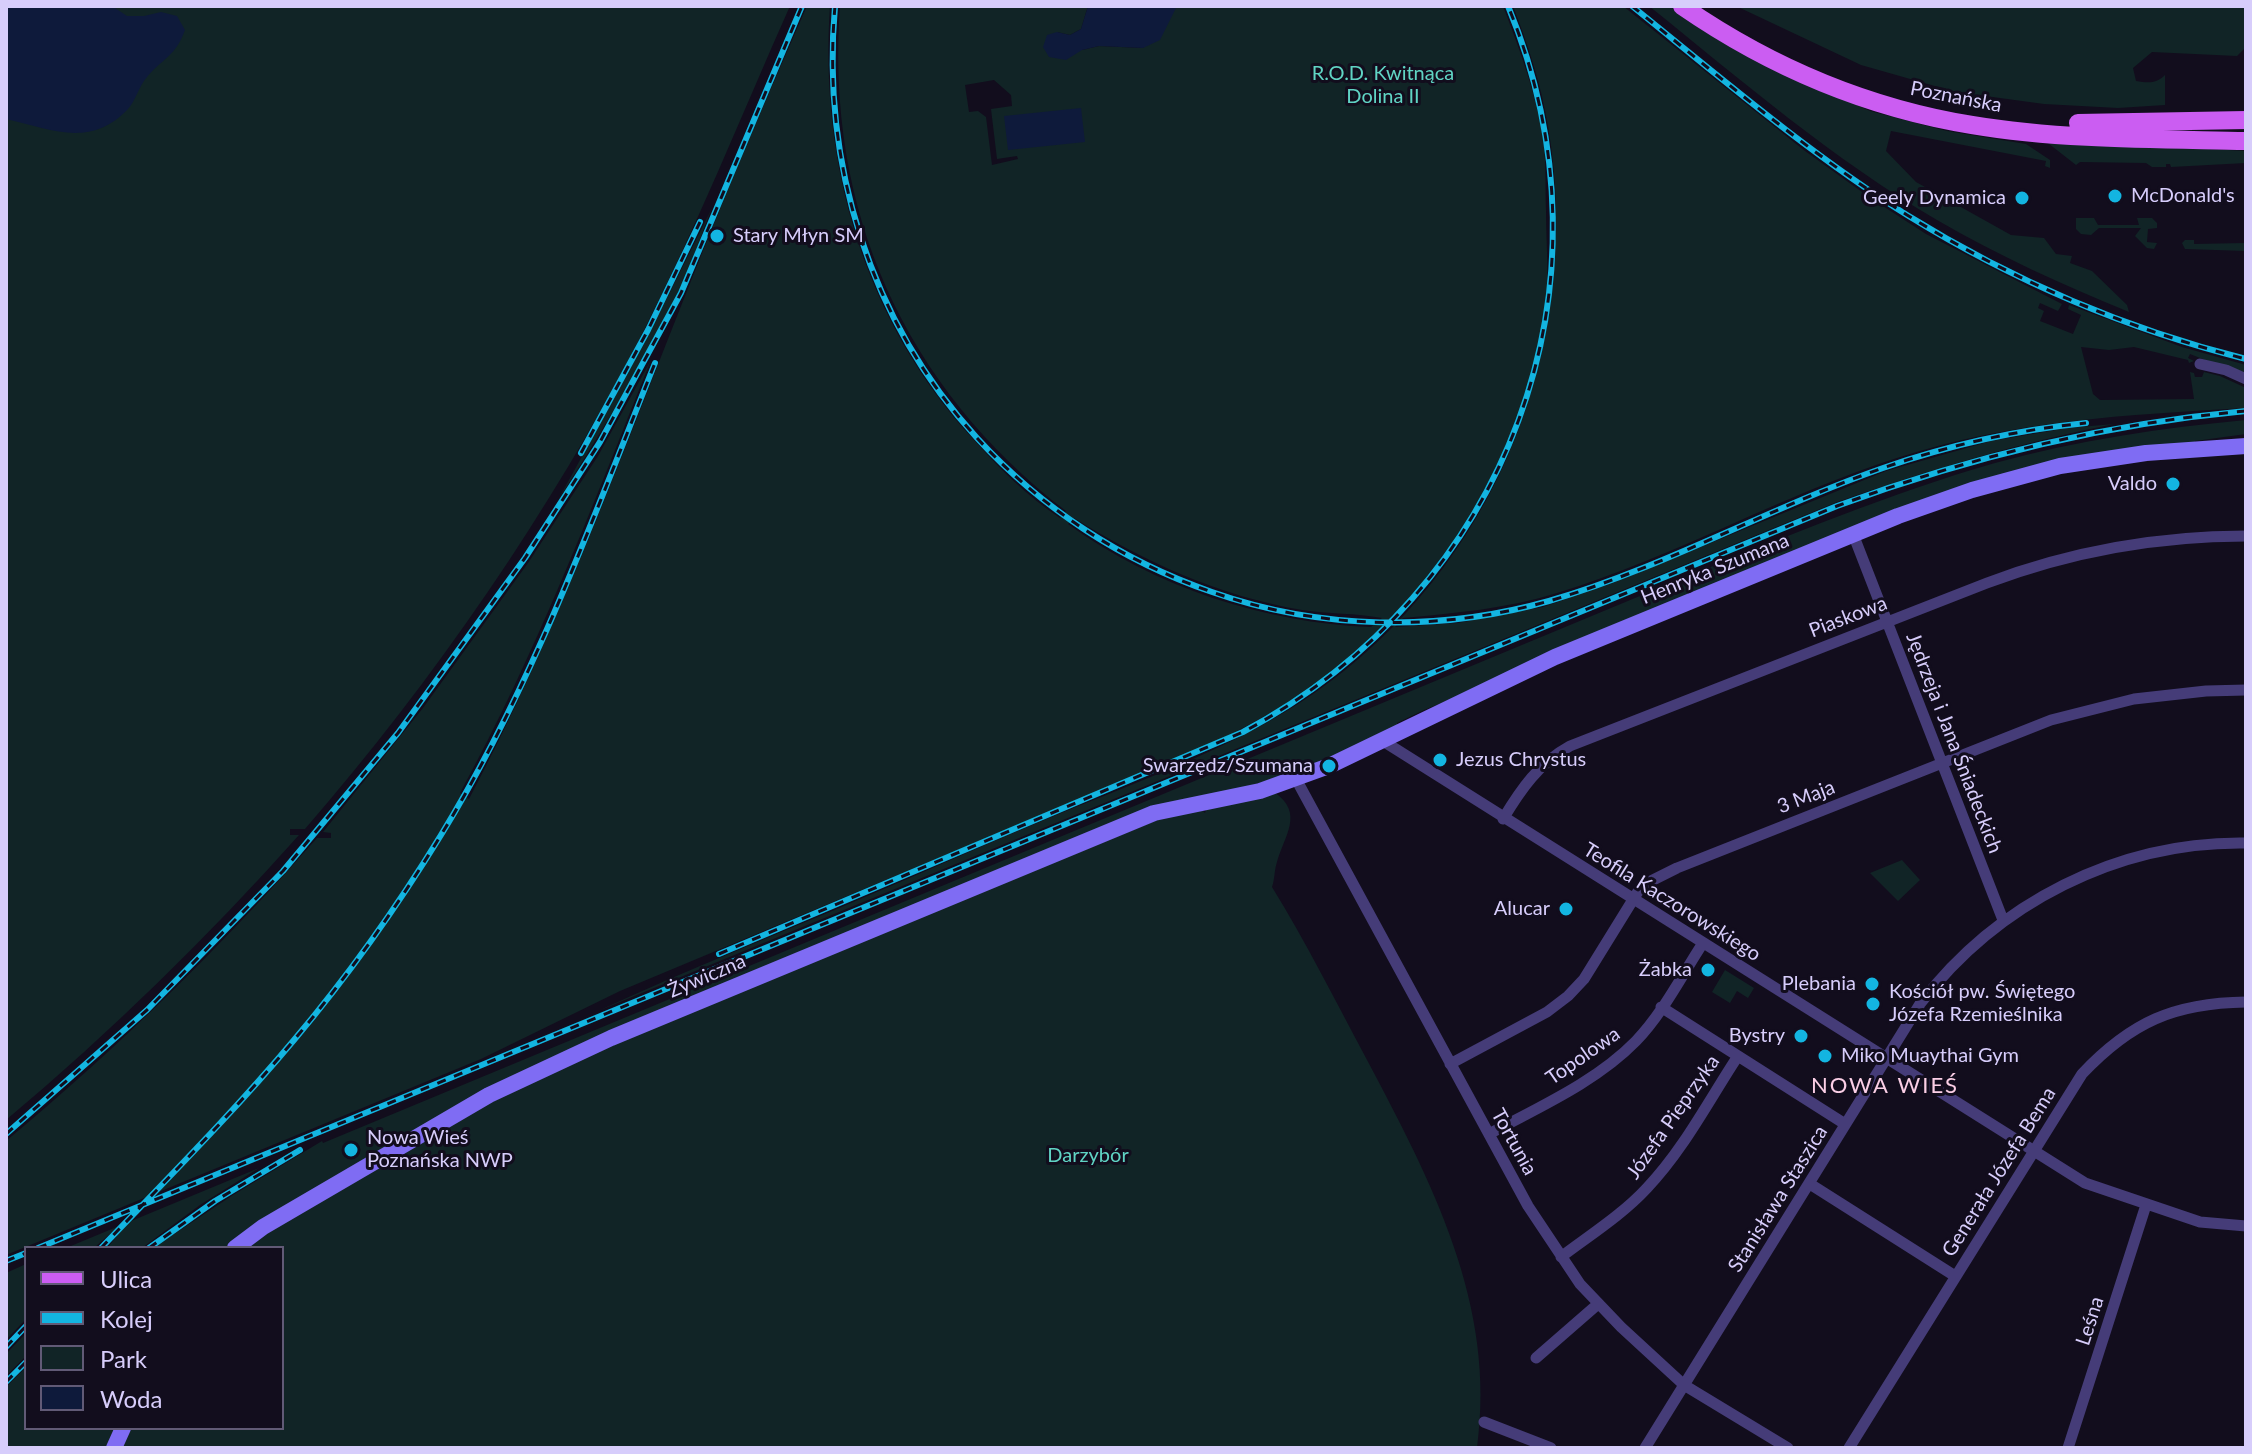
<!DOCTYPE html>
<html>
<head>
<meta charset="utf-8">
<style>
  body { margin:0 }
  #map { position:relative; width:2252px; height:1454px; overflow:hidden; background:#120d1d; font-family:Lato,sans-serif }
  canvas { display:block }
  .frame { position:absolute; inset:0; border:8px solid #d7cdfb; pointer-events:none }
  .legend { position:absolute; left:24px; top:1246px; width:260px; height:184px; box-sizing:border-box; background:#120d1d; border:2px solid #615a76; margin:0; padding:10px 14px; list-style:none; font-size:24px; color:#d7cdfb }
  .legend li { display:flex; align-items:center; gap:16px; height:40px }
  .legend b { width:40px; border:2px solid #615a76 }
</style>
</head>
<body>
<div id="map">
<canvas width="2252" height="1454"></canvas>
<div class="frame"></div>
<ul class="legend">
<li><b style="height:10px;background:#cb5df2"></b>Ulica</li>
<li><b style="height:10px;background:#13b5e1"></b>Kolej</li>
<li><b style="height:22px;background:#112426"></b>Park</li>
<li><b style="height:22px;background:#0e1a3b"></b>Woda</li>
</ul>
</div>
<script>
const ctx = document.querySelector('canvas').getContext('2d');
ctx.lineJoin = 'round';
function fill(path, color) {
  ctx.fillStyle = color;
  ctx.fill(path, 'evenodd');
}
function stroke(path, color, width, dash) {
  ctx.strokeStyle = color;
  ctx.lineWidth = width;
  ctx.lineCap = dash ? 'butt' : 'round';
  ctx.setLineDash(dash || []);
  ctx.stroke(path);
}
function label(font, color, halo, rows, align = 'center') {
  ctx.font = font + ' Lato,sans-serif';
  ctx.lineWidth = 6;
  ctx.setLineDash([]);
  ctx.textBaseline = 'middle';
  ctx.strokeStyle = halo;
  ctx.fillStyle = color;
  for (const [text, x, y, turn = 0] of rows) {
    ctx.save();
    ctx.translate(x, y);
    ctx.rotate((+turn || 0) * Math.PI / 180);
    ctx.textAlign = isNaN(turn) ? turn : align;
    if (halo) ctx.strokeText(text, 0, 0);
    ctx.fillText(text, 0, 0);
    ctx.restore();
  }
}
const green = new Path2D(`
  M 6,6 L 790,6 C 741,116 696,229 641,336 C 550,512 435,679 305,829 L 290,829 L 290,835 L 299,835 C 208,937 111,1032 6,1120 Z
  M 807,6 L 830,6 C 819,165 865,322 974,440 C 1000,469 1028,497 1060,518 L 1066,511 C 904,386 825,210 840,6 L 1088,6 L 1081,29 L 1070,35 L 1057,32 L 1082,50 L 1099,46 L 1143,48 L 1176,6 L 1503,6 C 1518,45 1533,85 1541,127 C 1547,155 1545,183 1546,211 C 1546,245 1550,280 1544,314 C 1523,448 1450,577 1344,663 C 1305,695 1261,719 1216,742 L 620,991 L 481,1059 L 6,1255 L 6,1141 C 118,1048 221,947 317,838 L 331,838 L 331,833 L 323,832 L 423,708 L 528,563 L 598,456 L 651,360 C 592,507 536,654 460,793 L 469,799 C 556,634 620,459 689,286 C 726,192 766,99 807,6 ZM 994,80 L 1011,95 L 1012,106 L 991,109 L 997,159 L 1017,156 L 1018,159 L 992,165 L 986,117 L 978,111 L 969,112 L 965,85 ZM 1074,518 C 1145,562 1219,596 1302,610 C 1328,614 1356,613 1382,618 L 1371,627 C 1265,623 1154,587 1068,524 Z
  M 1513,6 L 1623,6 L 1805,151 L 1869,197 L 1926,234 L 2062,304 L 2058,311 L 2040,303 L 2038,308 L 2044,311 L 2040,321 L 2073,334 L 2081,315 L 2068,309 L 2069,305 L 2182,347 L 2246,365 L 2246,376 L 2190,354 L 2188,358 L 2194,361 L 2189,363 L 2188,360 L 2134,347 L 2109,350 L 2081,347 L 2093,394 L 2100,400 L 2194,399 L 2190,372 L 2194,373 L 2195,377 L 2202,377 L 2204,372 L 2220,376 L 2246,388 L 2246,408 C 2125,415 2017,420 1900,457 C 1783,494 1675,557 1557,593 C 1506,609 1455,613 1403,618 L 1395,627 L 1458,623 L 1543,607 L 1613,583 L 1886,471 L 1991,441 L 2068,428 L 2114,424 C 2019,443 1928,470 1837,502 L 598,1011 C 686,970 776,935 865,897 C 922,873 979,847 1037,823 C 1130,784 1230,751 1313,694 C 1495,569 1585,343 1548,126 C 1541,84 1528,45 1513,6 Z
  M 1649,6 L 1670,6 L 1707,33 L 1770,66 L 1870,111 L 1947,131 L 2026,144 L 2050,160 L 2050,168 L 2045,166 L 2046,161 L 1891,131 L 1886,151 L 1916,182 L 2011,235 L 2044,238 L 2056,254 L 2072,256 L 2070,263 L 2092,271 L 2127,305 L 2129,312 C 2063,285 1999,256 1937,220 C 1834,160 1742,81 1649,6 Z
  M 1736,6 L 2246,6 L 2246,47 L 2237,56 L 2152,52 L 2133,68 L 2136,81 C 2148,83 2156,84 2165,75 L 2165,105 L 2118,108 L 2044,104 L 1956,92 L 1861,65 Z
  M 2044,140 L 2246,151 L 2246,163 L 2171,167 L 2170,164 L 2166,164 L 2166,167 L 2152,167 L 2146,163 L 2080,162 L 2076,165 Z
  M 712,208 C 702,232 694,258 683,282 C 647,358 603,430 558,500 L 646,340 Z
  M 2076,218 L 2094,218 L 2098,225 L 2139,225 L 2137,218 L 2152,218 L 2157,223 L 2157,228 L 2148,229 L 2147,242 L 2157,243 L 2154,249 L 2147,248 L 2135,236 L 2141,228 L 2099,228 L 2091,235 L 2081,234 L 2076,229 Z
  M 2185,240 L 2194,240 L 2194,244 L 2246,243 L 2246,251 L 2185,249 L 2182,243 Z
  M 2246,420 L 2246,434 L 2195,441 L 2195,445 L 2026,470 L 1424,710 L 1397,723 L 1399,728 L 1307,770 L 1204,798 L 489,1095 L 1196,804 L 1205,813 L 1206,809 L 1274,792 C 1305,813 1284,836 1277,862 C 1274,871 1275,878 1272,887 C 1306,942 1335,1000 1366,1058 C 1431,1181 1497,1304 1477,1448 L 6,1448 L 6,1387 L 26,1367 L 26,1428 L 282,1428 L 282,1248 L 153,1248 L 233,1195 L 322,1141 L 323,1143 L 1688,576 C 1789,536 1890,493 1995,463 C 2077,440 2162,428 2246,420 Z
  M 1902,860 L 1920,880 L 1898,901 L 1870,873 Z
  M 1725,970 L 1754,988 L 1748,998 L 1737,991 L 1730,1003 L 1712,992 Z
  M 259,1168 L 200,1205 L 142,1248 L 107,1248 L 117,1236 L 113,1231 L 94,1248 L 66,1248 Z
  M 26,1264 L 26,1319 L 6,1340 L 6,1273 Z
  M 26,1333 L 26,1356 L 6,1376 L 6,1354 Z`);
const water = new Path2D(`
  M 6,6 L 112,6 L 127,16 L 144,16 L 161,12 L 177,16 L 185,30 C 175,57 164,57 147,77 C 139,86 136,100 128,109 C 90,149 51,129 6,119 Z
  M 1088,6 L 1176,6 L 1176,8 L 1160,40 L 1143,48 L 1099,46 L 1082,50 L 1066,60 L 1049,57 L 1043,47 L 1047,35 L 1057,32 L 1070,35 L 1081,29 Z
  M 1081,108 L 1085,142 L 1008,150 L 1004,116 Z`);
const street = new Path2D(`
  M 2200,364 L 2226,370 L 2246,379
  M 1853,534 L 2003,920
  M 1383,741 L 2085,1183 L 2200,1222 L 2246,1226
  M 1296,779 L 1528,1206 L 1580,1284 L 1621,1327 L 1684,1385 L 1788,1448
  M 1503,819 C 1521,789 1539,763 1570,746 L 1987,583 C 2069,552 2158,536 2246,536
  M 1661,1007 L 1845,1124
  M 1450,1064 L 1547,1012 L 1568,996 L 1584,979 L 1639,890 L 1645,884 L 1677,868 L 2051,720 L 2134,699 L 2206,691 L 2246,690
  M 1489,1134 C 1539,1107 1596,1082 1636,1041 C 1663,1013 1682,975 1703,943
  M 1810,1184 L 1955,1276
  M 1561,1257 C 1590,1235 1622,1215 1647,1188 C 1684,1149 1709,1100 1738,1056
  M 1536,1358 L 1598,1304
  M 1484,1422 L 1551,1448
  M 1645,1448 L 1920,1004 C 1997,903 2118,841 2246,843
  M 1849,1448 L 2082,1074 C 2131,1022 2174,1003 2246,1002
  M 2068,1448 L 2146,1205`);
const secondary = new Path2D(`
  M 235,1248 L 263,1227 L 489,1095 L 611,1038 L 1154,813 L 1260,791 L 1329,766 L 1555,657 L 1898,516 L 1972,490 L 2060,466 L 2146,453 L 2246,446
  M 114,1448 L 123,1428`);
const primary = new Path2D(`
  M 1682,6 C 1769,66 1868,108 1972,125 C 2062,140 2156,139 2246,141
  M 2078,123 L 2246,120`);
const rail = new Path2D(`
  M 835,6 C 821,163 870,321 977,438 C 1041,508 1122,561 1212,592 C 1320,630 1440,632 1549,601 C 1663,568 1771,507 1883,468 C 1949,445 2017,430 2086,423
  M 1632,6 C 1721,78 1810,154 1907,215 C 2012,280 2126,329 2246,359
  M 581,453 L 648,330 L 700,222
  M 719,954 L 1243,732 C 1508,591 1624,285 1508,6
  M 6,1134 L 147,1010 L 283,871 L 398,733 L 525,558 L 600,442 L 681,293 L 802,6
  M 38,1248 L 1837,506 C 1970,457 2104,424 2246,411
  M 101,1248 C 166,1180 233,1113 294,1040 C 348,976 397,907 441,835 C 532,687 591,523 655,363
  M 149,1248 L 215,1201 L 300,1150
  M 6,1261 L 26,1253
  M 6,1347 L 26,1326
  M 6,1382 L 26,1362`);
const markers = [
  [2115,196,8,"#13b5e1"],
  [2022,198,8,"#13b5e1"],
  [717,236,8,"#13b5e1"],
  [2173,484,8,"#13b5e1"],
  [1440,760,8,"#13b5e1"],
  [1329,766,8,"#13b5e1"],
  [1566,909,8,"#13b5e1"],
  [1708,970,8,"#13b5e1"],
  [1872,984,8,"#13b5e1"],
  [1873,1004,8,"#13b5e1"],
  [1801,1036,8,"#13b5e1"],
  [1825,1056,8,"#13b5e1"],
  [351,1150,8,"#13b5e1"]
];
const parkNames = [
  ["R.O.D. Kwitnąca",1383,74],
  ["Dolina II",1383,97],
  ["Darzybór",1088,1156]
];
const streetNames = [
  ["Poznańska",1956,97,11],
  ["Henryka Szumana",1715,569,-22],
  ["Piaskowa",1848,617,-21],
  ["Jędrzeja i Jana Śniadeckich",1954,743,69],
  ["3 Maja",1806,797,-21],
  ["Teofila Kaczorowskiego",1672,902,32],
  ["Żywiczna",707,976,-23],
  ["Topolowa",1583,1056,-35],
  ["Józefa Pieprzyka",1673,1117,-55],
  ["Tortunia",1514,1142,61],
  ["Generała Józefa Bema",1999,1172,-58],
  ["Stanisława Staszica",1778,1199,-58],
  ["Leśna",2090,1321,-72]
];
const poiNames = [
  ["McDonald's",2131,196,"left"],
  ["Geely Dynamica",2006,198],
  ["Stary Młyn SM",733,236,"left"],
  ["Valdo",2157,484],
  ["Jezus Chrystus",1456,760,"left"],
  ["Swarzędz/Szumana",1313,766],
  ["Alucar",1550,909],
  ["Żabka",1692,970],
  ["Plebania",1856,984],
  ["Kościół pw. Świętego",1889,992,"left"],
  ["Józefa Rzemieślnika",1889,1015,"left"],
  ["Bystry",1785,1036],
  ["Miko Muaythai Gym",1841,1056,"left"],
  ["Nowa Wieś",367,1138,"left"],
  ["Poznańska NWP",367,1161,"left"]
];
const neighbourhoodNames = [
  ["NOWA WIEŚ",1885,1086]
];
fill(green, '#112426');
fill(water, '#0e1a3b');
stroke(street, '#453c78', 11);
stroke(secondary, '#7f6cf3', 16);
stroke(primary, '#cb5df2', 18);
stroke(rail, '#13b5e1', 6);
stroke(rail, '#120d1d', 3, [9]);
for (const [x, y, r, color] of markers) {
  const dot = new Path2D();
  dot.arc(x, y, r, 0, 2 * Math.PI);
  ctx.fillStyle = color;
  ctx.fill(dot);
  stroke(dot, '#120d1d', 3);
}
label('20px', '#60d4c4', '#120d1d', parkNames);
label('20px', '#d7cdfb', '#120d1d', streetNames);
label('20px', '#d7cdfb', '#120d1d', poiNames, 'right');
ctx.letterSpacing = '2px';
label('22px', '#fbcfe6', '#120d1d', neighbourhoodNames);
ctx.letterSpacing = '0px';
</script>
</body>
</html>
